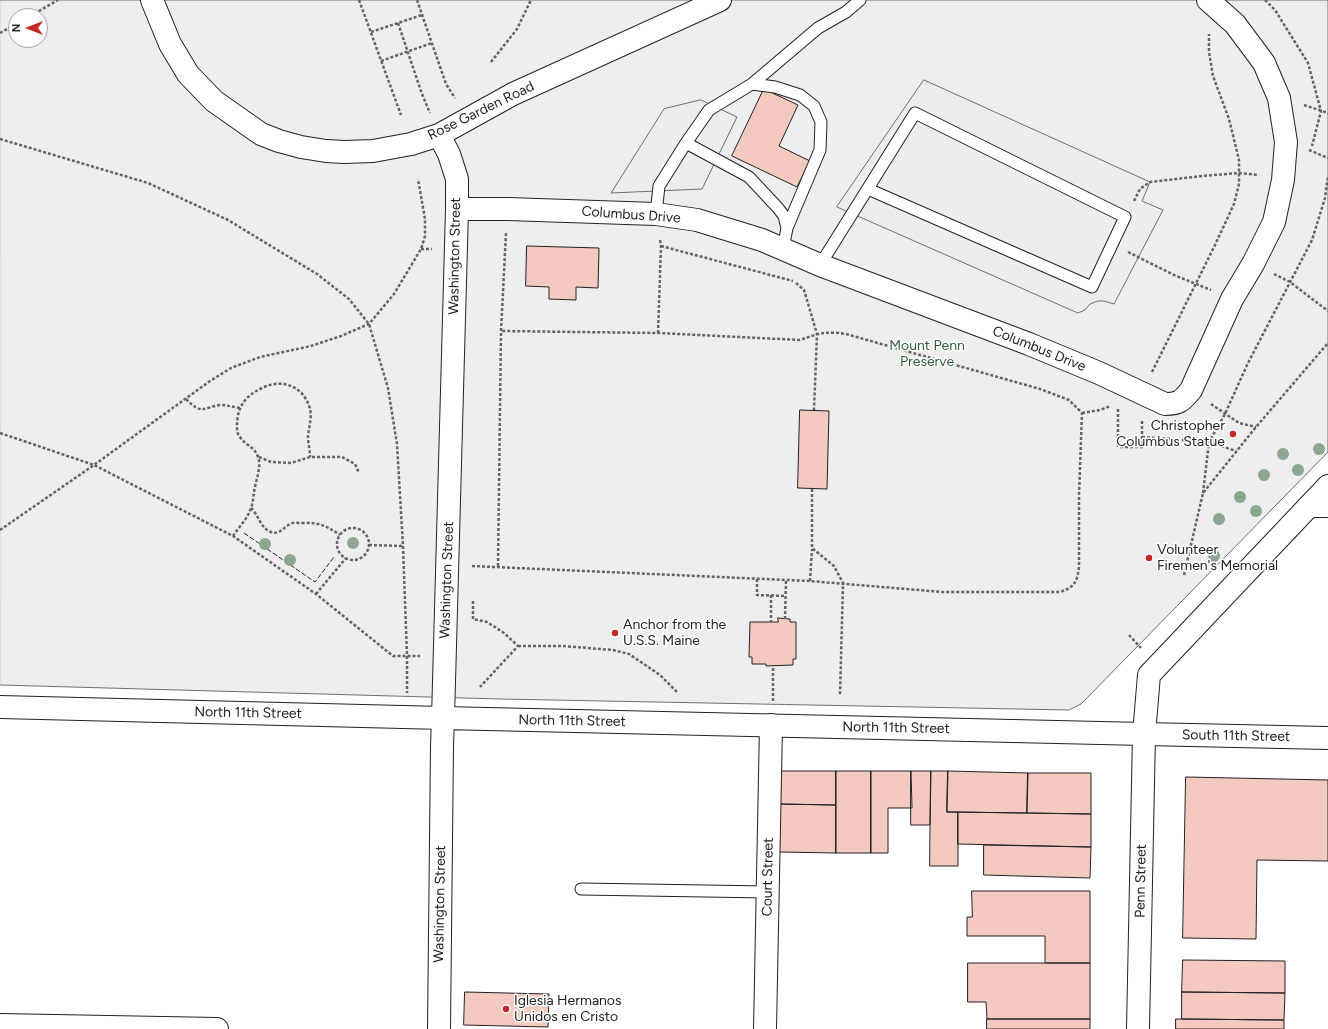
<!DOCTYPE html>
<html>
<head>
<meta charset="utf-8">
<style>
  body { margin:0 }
  #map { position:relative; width:1328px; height:1029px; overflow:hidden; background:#fff; font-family:Figtree,sans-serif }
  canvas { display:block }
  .north { position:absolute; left:8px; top:8px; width:40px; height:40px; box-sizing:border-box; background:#fff; border:1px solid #a7a7a7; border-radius:50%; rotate:270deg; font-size:11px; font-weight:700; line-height:16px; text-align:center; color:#222 }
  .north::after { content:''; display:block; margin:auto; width:14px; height:18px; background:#c62828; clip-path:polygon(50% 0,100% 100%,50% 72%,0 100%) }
</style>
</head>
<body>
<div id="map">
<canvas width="1328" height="1029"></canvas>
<div class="north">N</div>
</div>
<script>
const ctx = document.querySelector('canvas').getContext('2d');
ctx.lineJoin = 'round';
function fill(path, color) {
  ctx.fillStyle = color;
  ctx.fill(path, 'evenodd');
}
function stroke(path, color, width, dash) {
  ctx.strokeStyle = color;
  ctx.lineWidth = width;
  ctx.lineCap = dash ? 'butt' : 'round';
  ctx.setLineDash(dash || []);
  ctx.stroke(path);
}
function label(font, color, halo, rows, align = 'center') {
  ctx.font = font + ' Figtree,sans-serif';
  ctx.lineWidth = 3;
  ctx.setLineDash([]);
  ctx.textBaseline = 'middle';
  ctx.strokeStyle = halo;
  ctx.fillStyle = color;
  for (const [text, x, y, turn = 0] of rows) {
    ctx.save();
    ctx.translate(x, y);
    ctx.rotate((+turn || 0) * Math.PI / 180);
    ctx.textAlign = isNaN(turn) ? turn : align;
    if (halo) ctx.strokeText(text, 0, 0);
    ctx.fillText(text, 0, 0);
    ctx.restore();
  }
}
const green = new Path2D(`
  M 0,0 L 1328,0 L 1328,452 L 1081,704 L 1069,710 L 500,699 L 0,685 ZM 16,16 L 40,16 L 40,40 L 16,40 Z`);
const parking = new Path2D(`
  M 924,80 L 1150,182 L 1142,201 L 1163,210 L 1114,304 L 1104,301 L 1098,301 L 1090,304 L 1085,310 L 1078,313 L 1071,310 L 837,207 Z
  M 701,100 L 737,117 L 702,189 L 611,193 L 664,109 Z`);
const building = new Path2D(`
  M 764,89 L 798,105 L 779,146 L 810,161 L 797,187 L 732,156 Z
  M 527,246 L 599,248 L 598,288 L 576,287 L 576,300 L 549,299 L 549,287 L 526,286 Z
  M 800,410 L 829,411 L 827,489 L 798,488 Z
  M 778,618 L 790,619 L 790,622 L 796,622 L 796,659 L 793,659 L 793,665 L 766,666 L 766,664 L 752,664 L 752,657 L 749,657 L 750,622 L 778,622 Z
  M 779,771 L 836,771 L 836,805 L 778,804 Z
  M 836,771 L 871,771 L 871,853 L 836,853 Z
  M 871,771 L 911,771 L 912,808 L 888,808 L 888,853 L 871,853 Z
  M 911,771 L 931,771 L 930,825 L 911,825 Z
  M 931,771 L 948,771 L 947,812 L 958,812 L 958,866 L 930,866 Z
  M 948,771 L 1028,773 L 1027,813 L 947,812 Z
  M 1028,773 L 1091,773 L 1091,814 L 1027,813 Z
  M 1186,777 L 1328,780 L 1328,861 L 1257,860 L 1256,939 L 1183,938 Z
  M 778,804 L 836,805 L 836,853 L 778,852 Z
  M 958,812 L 1091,814 L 1091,847 L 958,844 Z
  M 984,845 L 1091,847 L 1090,878 L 984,875 Z
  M 972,891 L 1090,891 L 1090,963 L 1045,963 L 1045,936 L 967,936 L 967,917 L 972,917 Z
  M 1183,960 L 1285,961 L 1285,993 L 1182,992 Z
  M 968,963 L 1090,963 L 1090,1019 L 987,1019 L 986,1002 L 968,1002 Z
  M 465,992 L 549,994 L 548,1027 L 464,1025 Z
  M 1182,992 L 1285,993 L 1284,1020 L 1182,1019 Z
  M 987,1019 L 1090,1019 L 1090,1029 L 987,1029 Z
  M 1176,1019 L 1284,1020 L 1284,1029 L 1176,1029 Z`);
const path = new Path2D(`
  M 359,0 L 401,115
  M 417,0 L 446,84 L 455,98
  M 1265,0 L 1275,10 L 1308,63 L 1321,111 L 1312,146
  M 30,16 L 58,0
  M 398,23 L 422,94 L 430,113
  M 371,32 L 422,15
  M 0,33 L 16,24
  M 381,61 L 432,43
  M 491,62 L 517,29 L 531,0
  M 1304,105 L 1328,113
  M 0,139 L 148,183 L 228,220 L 317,274 L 349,299 L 369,324 L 388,388 L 397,444 L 403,546 L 407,656 L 407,693
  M 1309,150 L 1328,158
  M 1134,201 L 1140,189 L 1150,182 L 1202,176 L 1239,173 L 1259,175
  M 661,246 L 793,281
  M 421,249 L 432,249
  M 1128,252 L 1174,275 L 1211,290
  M 1274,274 L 1290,282 L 1328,311
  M 796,283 L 804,290 L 817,334 L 814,410
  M 658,333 L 661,246 L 660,240
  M 1152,372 L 1215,245 L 1234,204 L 1239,184 L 1239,160 L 1229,119 L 1213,76 L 1209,52 L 1209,34
  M 186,399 C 202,415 202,408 220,405 C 227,405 233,407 240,408
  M 1211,404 L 1239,423 L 1256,427
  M 1118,409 L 1118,447 L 1142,447 L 1142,419
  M 1082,413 L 1100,410 L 1111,406
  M 0,433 L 94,465 L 233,536 L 316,594 L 393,656 L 420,656
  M 1142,437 L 1209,442 L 1236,451
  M 259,457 L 271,462 L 291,463 L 310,457 L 342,457 L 355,464 L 359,473
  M 812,489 L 812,548 L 834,566 L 843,583 L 840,695
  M 1203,493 L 1209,442 L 1225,414 L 1247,365 L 1312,240 L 1325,198 L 1328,176
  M 251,508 C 258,514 261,529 271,532 C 279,535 283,528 290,524 C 293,522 298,523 302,523 C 319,522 327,526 340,535
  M337 544a16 16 0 1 1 32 0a16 16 0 1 1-32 0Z
  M 0,530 L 94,465 L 210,381 L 231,368 L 260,357 L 311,346 L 341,336 L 369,324 L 394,294 L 421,249 L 425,236 L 425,219 L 418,179
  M 233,536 C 239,527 248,518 251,508 C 253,503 253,498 254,493 C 255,482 262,467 258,457 C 255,447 245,445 240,437 C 237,434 237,430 237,426 C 237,407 245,396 262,388 C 282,378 304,386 310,409 C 312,418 309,427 308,436 C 308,443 310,451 310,457
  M 369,545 L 403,546
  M 472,566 L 810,581 L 942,592 L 1060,592 C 1075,587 1077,582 1079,567 L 1079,495 L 1082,413 L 1069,400 L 1040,389 L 846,334 C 826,331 819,333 800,340 L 658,333 L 501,331
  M 498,566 L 501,331 L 506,233
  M 1184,575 L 1203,493 L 1256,427 L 1328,343
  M 757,579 L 757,595 L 785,596
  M 810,581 L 812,549
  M 316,594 L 346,558
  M 771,595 L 771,622
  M 473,601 L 473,619 L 487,622 L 504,633 L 518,646 L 480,687
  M 785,619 L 786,580
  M 1129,635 L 1141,648
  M 518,646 L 563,646 L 613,650 L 629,654 L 660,675 L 677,692
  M 773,701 L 773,666`);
const lane = new Path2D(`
  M 752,84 L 775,87 L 800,95 L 814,106 L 821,122 L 820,150 L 787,228
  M 686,143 L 749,177 L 778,208 L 784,216 L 787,228 L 783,249
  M 656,214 L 659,186 L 686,143 L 709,110 L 752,84 L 818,28 L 846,12 L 860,0
  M 820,265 L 915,113 L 1125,217 L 1092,287 L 868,189
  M 581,889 L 767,892`);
const street = new Path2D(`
  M 152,0 L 170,44 L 188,74 L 214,101 L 261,134 L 279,141 L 301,147 L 326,151 L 344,152 L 373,151 L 411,144 L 439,135 L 513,94 L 720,0
  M 439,135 L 449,154 L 457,179 L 457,209 L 443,718
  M 457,209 L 508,209 L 656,214 L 697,220 L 762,240 L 820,265 L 1029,344 L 1099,373 L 1165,404 C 1179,404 1182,401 1191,390 L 1232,299 L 1253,264 L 1274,222 L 1283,180 L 1286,142 L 1279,98 L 1264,63 L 1235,24 L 1208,0
  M 1309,506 L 1328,506
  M 0,1025 L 217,1029
  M 765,1029 L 771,725`);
const secondary = new Path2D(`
  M 0,707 L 443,718
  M 1144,734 L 1328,738`);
const primary = new Path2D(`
  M 439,1029 L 442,746 L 443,718 L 1144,734
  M 1138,1029 L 1144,734 L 1149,675 L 1328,486`);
const fence = new Path2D(`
  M 244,533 L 315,582 L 334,557`);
const trees = [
  [1319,449],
  [1283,454],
  [1298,470],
  [1264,475],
  [1240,497],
  [1256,511],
  [1219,519],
  [353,543],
  [265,544],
  [1214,556],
  [290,560]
];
const markers = [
  [1233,434,4,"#c62828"],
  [1149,558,4,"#c62828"],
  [615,633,4,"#c62828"],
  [506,1009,4,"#c62828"]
];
const streetNames = [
  ["Rose Garden Road",481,111,-26],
  ["Columbus Drive",631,215,4],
  ["Washington Street",455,256,-89],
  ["Columbus Drive",1039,349,22],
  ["Washington Street",447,580,-88],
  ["North 11th Street",248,713,1],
  ["North 11th Street",572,721,1],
  ["North 11th Street",896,728,1],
  ["South 11th Street",1236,736,1],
  ["Court Street",768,877,-89],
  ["Penn Street",1141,881,-89],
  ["Washington Street",440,904,-89]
];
const parkNames = [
  ["Mount Penn",927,346],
  ["Preserve",927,362]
];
const poiNames = [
  ["Christopher",1225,426,"right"],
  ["Columbus Statue",1225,442,"right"],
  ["Volunteer",1157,550],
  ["Firemen's Memorial",1157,566],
  ["Anchor from the",623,625],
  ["U.S.S. Maine",623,641],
  ["Iglesia Hermanos",514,1001],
  ["Unidos en Cristo",514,1017]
];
fill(green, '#eee');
stroke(green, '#6f6f6f', 1);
fill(parking, '#ededed');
stroke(parking, '#6f6f6f', 1);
fill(building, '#f3c9c0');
stroke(building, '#222', 1);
stroke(lane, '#222', 13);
stroke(street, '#222', 24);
stroke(secondary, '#222', 24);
stroke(primary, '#222', 24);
stroke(path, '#646464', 2.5, [3, 2]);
stroke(lane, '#fff', 11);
stroke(street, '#fff', 22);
stroke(secondary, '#fff', 22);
stroke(primary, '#fff', 22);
stroke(fence, '#222', 1, [5, 2]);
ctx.fillStyle = '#8da692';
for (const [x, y] of trees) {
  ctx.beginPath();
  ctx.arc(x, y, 6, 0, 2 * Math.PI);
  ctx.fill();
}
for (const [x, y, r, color] of markers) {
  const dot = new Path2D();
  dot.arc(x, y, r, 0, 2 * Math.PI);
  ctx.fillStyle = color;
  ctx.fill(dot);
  stroke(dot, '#fff', 1.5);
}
label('14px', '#222', '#fff', streetNames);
label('14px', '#2f5e38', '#fff', parkNames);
label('14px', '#222', '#fff', poiNames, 'left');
</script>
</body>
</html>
